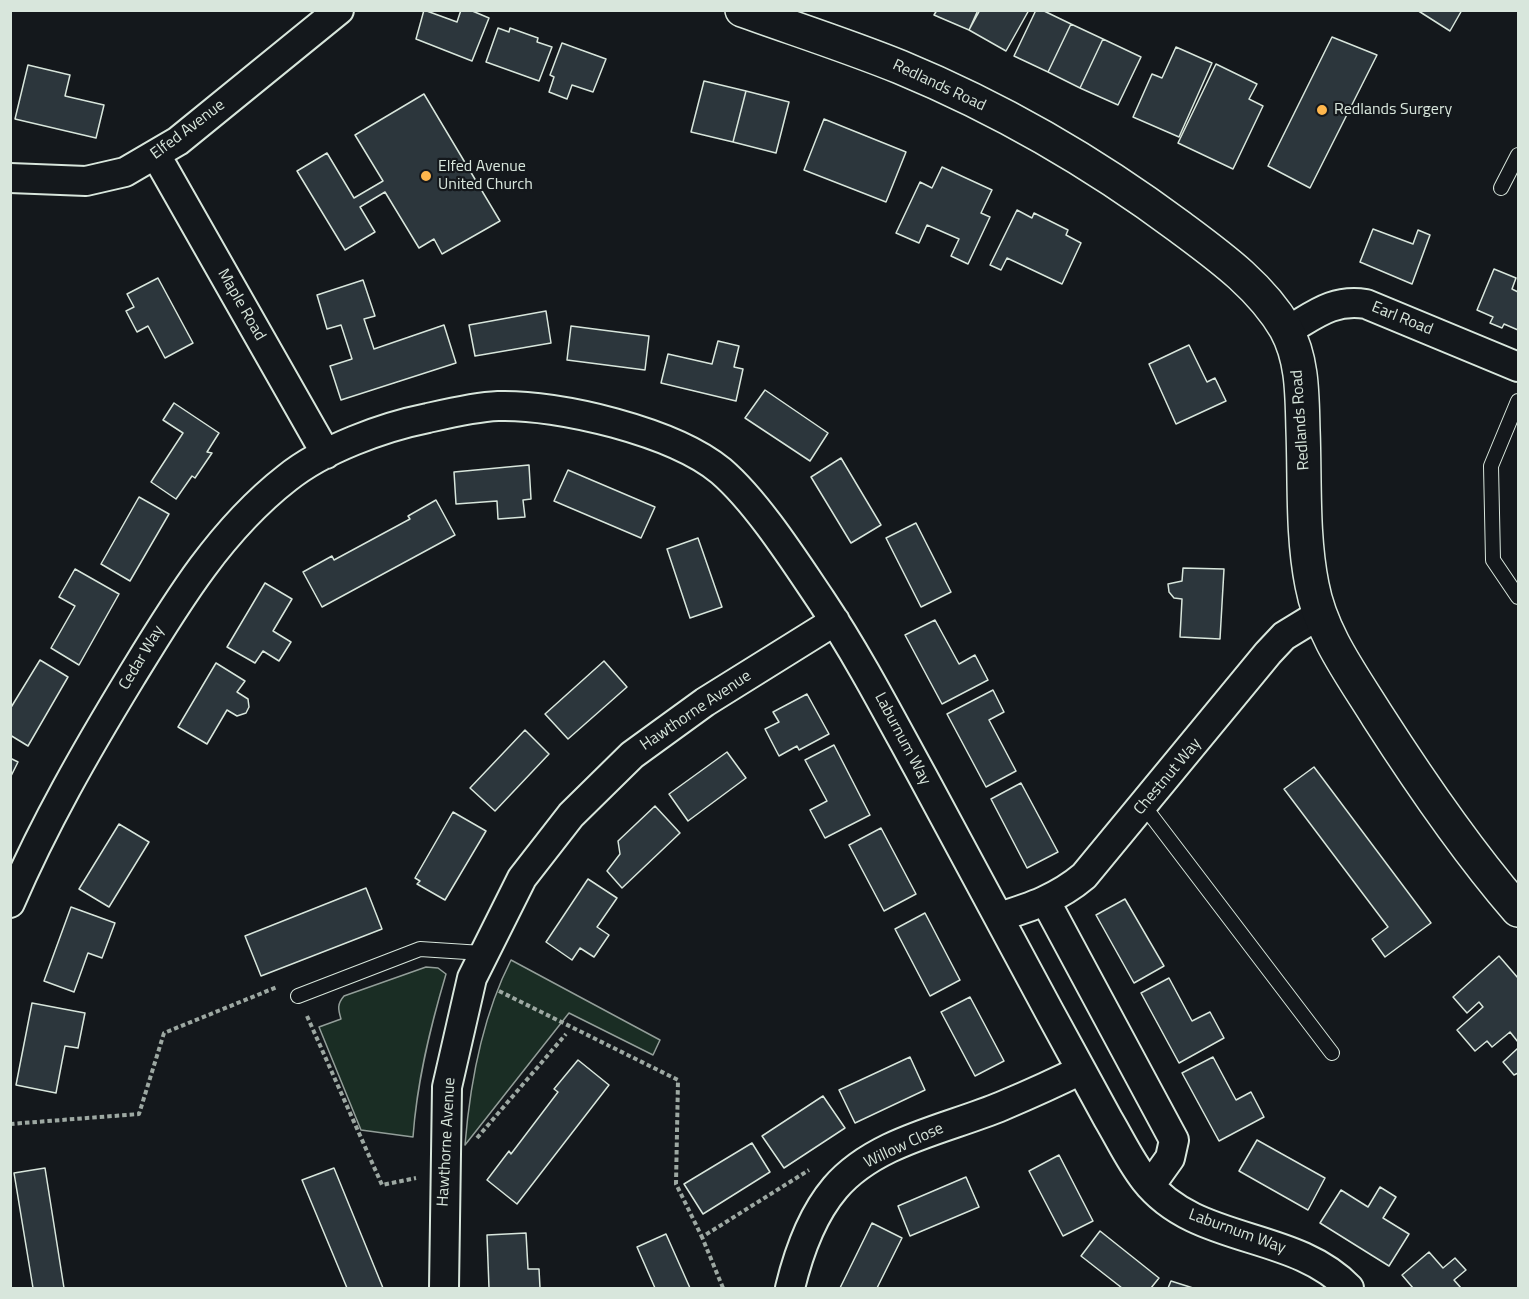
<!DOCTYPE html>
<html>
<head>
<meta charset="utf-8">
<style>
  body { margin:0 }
  #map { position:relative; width:1529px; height:1299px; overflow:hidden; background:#14181c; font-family:"Titillium Web",sans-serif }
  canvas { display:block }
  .frame { position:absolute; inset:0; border:12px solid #d8e6dc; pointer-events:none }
</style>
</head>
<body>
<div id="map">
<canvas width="1529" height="1299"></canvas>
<div class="frame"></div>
</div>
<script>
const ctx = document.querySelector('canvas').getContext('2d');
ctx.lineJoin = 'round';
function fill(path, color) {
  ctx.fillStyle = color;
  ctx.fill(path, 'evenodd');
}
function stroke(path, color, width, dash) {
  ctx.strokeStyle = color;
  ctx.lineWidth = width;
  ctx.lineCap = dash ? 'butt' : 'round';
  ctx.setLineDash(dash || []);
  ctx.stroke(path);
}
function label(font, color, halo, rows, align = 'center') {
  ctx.font = font + ' "Titillium Web",sans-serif';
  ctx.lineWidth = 4.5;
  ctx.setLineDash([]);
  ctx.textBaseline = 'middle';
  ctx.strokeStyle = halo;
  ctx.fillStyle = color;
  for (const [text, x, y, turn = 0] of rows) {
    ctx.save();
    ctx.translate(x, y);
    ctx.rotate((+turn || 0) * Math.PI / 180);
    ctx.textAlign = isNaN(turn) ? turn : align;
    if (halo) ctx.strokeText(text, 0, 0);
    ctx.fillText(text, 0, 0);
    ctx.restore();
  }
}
const green = new Path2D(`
  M 511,960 L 660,1040 L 653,1055 L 569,1013 L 465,1145 C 470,1083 482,1017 511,960 Z
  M 426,967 L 438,968 L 446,974 C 430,1028 417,1081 413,1137 L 361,1130 L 319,1027 L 341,1019 C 338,1009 337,1004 344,996 Z`);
const building = new Path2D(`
  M 424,10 L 457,22 L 461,10 L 470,10 L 489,18 L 472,61 L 416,39 Z
  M 937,10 L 978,10 L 969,30 L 934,15 Z
  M 980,10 L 1029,10 L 1006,51 L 969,30 Z
  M 1036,10 L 1042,10 L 1071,24 L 1048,72 L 1014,56 Z
  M 1417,10 L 1462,10 L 1450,31 Z
  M 1071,24 L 1103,39 L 1080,88 L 1048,72 Z
  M 498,28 L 509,32 L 510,28 L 538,38 L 537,42 L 552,47 L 539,81 L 486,62 Z
  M 1332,37 L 1377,55 L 1310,188 L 1268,166 Z
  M 1103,39 L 1141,57 L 1118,105 L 1080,88 Z
  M 562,43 L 606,59 L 593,92 L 572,85 L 567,99 L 549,92 L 554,77 L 550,75 Z
  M 1176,47 L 1212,63 L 1179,137 L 1133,117 L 1152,74 L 1162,78 Z
  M 1216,64 L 1257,84 L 1249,99 L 1263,106 L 1233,169 L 1178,143 Z
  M 28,65 L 70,75 L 65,96 L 104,105 L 96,138 L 15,119 Z
  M 704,81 L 746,91 L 733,142 L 691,132 Z
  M 746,91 L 789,102 L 776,153 L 733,142 Z
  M 424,94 L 500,221 L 442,254 L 434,239 L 419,248 L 385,192 L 360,207 L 375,232 L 345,250 L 297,171 L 327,153 L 354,198 L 383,181 L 355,135 Z
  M 824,119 L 906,152 L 886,202 L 804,170 Z
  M 942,167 L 992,190 L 981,213 L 990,217 L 968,264 L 951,256 L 959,239 L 927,225 L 919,243 L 896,233 L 920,182 L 932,188 Z
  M 1017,210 L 1032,218 L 1034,213 L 1068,230 L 1066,235 L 1081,243 L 1062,284 L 1007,258 L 1001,270 L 990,265 Z
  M 1373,229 L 1413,244 L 1418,230 L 1430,235 L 1412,284 L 1360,262 Z
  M 1494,269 L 1516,278 L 1512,289 L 1518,292 L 1518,330 L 1504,324 L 1502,328 L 1490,323 L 1493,317 L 1477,310 Z
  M 158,278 L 193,343 L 165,358 L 148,326 L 137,332 L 126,311 L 134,307 L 127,294 Z
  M 363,280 L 375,316 L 364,319 L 374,349 L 444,325 L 456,363 L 341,400 L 330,366 L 352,359 L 341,325 L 327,329 L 317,295 Z
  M 546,311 L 551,343 L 475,356 L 469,325 Z
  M 571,326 L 649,336 L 645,370 L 567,360 Z
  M 718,341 L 739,346 L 734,367 L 743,369 L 736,401 L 661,383 L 668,354 L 712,364 Z
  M 1189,345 L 1207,382 L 1215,378 L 1226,401 L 1176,424 L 1149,364 Z
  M 765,390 L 828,433 L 810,461 L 745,418 Z
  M 174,403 L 219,433 L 207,452 L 212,453 L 195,478 L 192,476 L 176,499 L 151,482 L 183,433 L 163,420 Z
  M 841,458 L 881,525 L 851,543 L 811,477 Z
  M 529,465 L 531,499 L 523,500 L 525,517 L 498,519 L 497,501 L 456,504 L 454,472 Z
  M 568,470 L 655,507 L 641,538 L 554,501 Z
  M 139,497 L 169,514 L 130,581 L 101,564 Z
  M 436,500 L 455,535 L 322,607 L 303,572 L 332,556 L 334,560 L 410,519 L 408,516 Z
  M 916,523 L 951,592 L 921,607 L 886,538 Z
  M 698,538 L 722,607 L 690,618 L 667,549 Z
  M 1183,568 L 1224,569 L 1220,639 L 1180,637 L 1182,599 L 1174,598 L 1169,592 L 1168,584 L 1182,581 Z
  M 75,569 L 119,594 L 79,665 L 51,648 L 75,606 L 59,597 Z
  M 265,583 L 292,599 L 273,631 L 291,642 L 279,661 L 263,651 L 255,663 L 227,647 Z
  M 935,620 L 959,664 L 975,655 L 988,680 L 942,704 L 905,635 Z
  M 40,660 L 68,677 L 28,746 L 10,735 L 10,709 Z
  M 604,661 L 627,687 L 568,739 L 545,714 Z
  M 216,663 L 245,681 L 237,692 L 248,699 L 249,707 L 246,713 L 237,716 L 227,710 L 207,744 L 178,727 Z
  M 993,690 L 1004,712 L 989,720 L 1016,771 L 986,787 L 947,714 Z
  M 807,694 L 829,734 L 799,750 L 797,746 L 779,756 L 765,729 L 779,722 L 773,712 Z
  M 525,730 L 549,754 L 495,811 L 470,788 Z
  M 834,745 L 870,815 L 825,838 L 810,810 L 827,801 L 805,760 Z
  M 727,752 L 746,778 L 688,821 L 669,794 Z
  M 10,758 L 18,762 L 10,778 Z
  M 1314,767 L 1431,923 L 1385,957 L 1372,939 L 1388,927 L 1284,789 Z
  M 1021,783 L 1058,852 L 1027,868 L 991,799 Z
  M 655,806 L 680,833 L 622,888 L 607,871 L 620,854 L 618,841 Z
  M 453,812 L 486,831 L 445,900 L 417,884 L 420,881 L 415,878 Z
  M 119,824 L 149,842 L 109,907 L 79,889 Z
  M 881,828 L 916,894 L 884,911 L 849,845 Z
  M 588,879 L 617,898 L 597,927 L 609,935 L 594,957 L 580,948 L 572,960 L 546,942 Z
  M 366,888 L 382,929 L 261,976 L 245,936 Z
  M 1125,899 L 1164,966 L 1134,983 L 1096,915 Z
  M 71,907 L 115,923 L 102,958 L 88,953 L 74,992 L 44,981 Z
  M 925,913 L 960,980 L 930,996 L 895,929 Z
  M 1499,956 L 1518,978 L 1518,1042 L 1510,1032 L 1492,1047 L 1487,1041 L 1475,1051 L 1457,1030 L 1483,1007 L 1479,1002 L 1467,1013 L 1453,997 Z
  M 1169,978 L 1192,1021 L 1210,1012 L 1224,1038 L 1179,1063 L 1141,993 Z
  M 970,997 L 1004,1061 L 975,1076 L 941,1012 Z
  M 32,1003 L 85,1013 L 78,1048 L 65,1046 L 56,1093 L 16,1085 Z
  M 1518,1048 L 1518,1073 L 1514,1075 L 1503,1062 Z
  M 910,1057 L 925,1090 L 855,1123 L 839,1090 Z
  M 1213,1057 L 1236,1100 L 1251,1092 L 1264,1117 L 1219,1141 L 1182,1073 Z
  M 578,1060 L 609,1085 L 517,1204 L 487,1180 L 509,1151 L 511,1154 L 558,1092 L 554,1089 Z
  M 823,1096 L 845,1128 L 784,1168 L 762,1136 Z
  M 1257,1140 L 1325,1178 L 1308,1210 L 1239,1171 Z
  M 752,1143 L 770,1172 L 703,1214 L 684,1184 Z
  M 1059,1155 L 1093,1221 L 1063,1236 L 1029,1171 Z
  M 45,1168 L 64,1288 L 33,1288 L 14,1173 Z
  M 334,1168 L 383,1288 L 347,1288 L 302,1180 Z
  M 966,1177 L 979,1207 L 910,1236 L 898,1206 Z
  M 1380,1187 L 1396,1197 L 1383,1218 L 1409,1234 L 1389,1266 L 1320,1223 L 1341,1190 L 1368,1207 Z
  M 872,1223 L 902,1238 L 877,1288 L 840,1288 Z
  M 1100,1231 L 1159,1278 L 1151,1288 L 1122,1288 L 1081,1256 Z
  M 526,1233 L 528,1269 L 539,1269 L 540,1288 L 489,1288 L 487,1235 Z
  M 666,1234 L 690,1288 L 655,1288 L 637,1247 Z
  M 1429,1252 L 1443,1268 L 1455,1258 L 1466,1270 L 1454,1280 L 1461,1288 L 1413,1288 L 1402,1275 Z
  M 1171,1281 L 1193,1288 L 1168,1288 Z`);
const path = new Path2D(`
  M 499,991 L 678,1080 L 676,1184 L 702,1237
  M 307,1016 L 382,1185 L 416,1178
  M 10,1124 L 139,1114 L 164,1033 L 277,987
  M 477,1138 L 566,1034
  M 723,1288 L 702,1237 L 809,1170`);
const service = new Path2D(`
  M 1501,188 L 1518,155
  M 1518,401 L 1491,466 L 1493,560 L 1518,597
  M 1144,806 L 1332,1053
  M 298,996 L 420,949 L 482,953`);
const minor = new Path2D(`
  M 156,155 L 326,454
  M 10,178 L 86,181 L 125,172 L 178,141 L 339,10
  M 1287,331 C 1315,315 1332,299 1366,304 L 1518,367
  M 1046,902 L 1174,1140 L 1170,1158 L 1150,1186
  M 10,903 C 44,824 86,751 131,677 C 175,605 219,531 287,478 C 323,449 383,427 428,418 C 450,413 475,407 498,406 C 559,404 674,432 721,471 C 757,502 794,560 821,600 C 859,657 890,717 923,777 C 965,855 1007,933 1049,1011 C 1069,1047 1088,1083 1108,1119 C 1120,1139 1130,1161 1145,1180 C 1196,1245 1293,1230 1349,1288
  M 999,917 C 1031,907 1058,898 1084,876 L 1268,653 L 1284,636 L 1320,614
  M 444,1288 L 447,1087 L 472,978 L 522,878 L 571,815 L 632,755 L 705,702 L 835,621
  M 790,1288 C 798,1255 812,1215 835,1188 C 875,1141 947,1129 1002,1106 C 1028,1095 1055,1083 1081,1070`);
const secondary = new Path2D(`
  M 742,10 C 795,29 848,46 900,67 C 999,108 1094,163 1180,227 C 1219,256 1261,286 1286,329 C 1303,360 1302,396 1303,430 C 1305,481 1302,535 1312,585 C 1321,634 1352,675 1378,717 C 1421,784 1466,850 1518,910`);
const markers = [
  [1322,110,6,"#ffb74d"],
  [426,176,6,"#ffb74d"]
];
const streetNames = [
  ["Redlands Road",939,86,25],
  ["Elfed Avenue",188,130,-37],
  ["Maple Road",241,305,60],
  ["Earl Road",1402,319,22],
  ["Redlands Road",1301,420,-94],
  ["Cedar Way",142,658,-59],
  ["Hawthorne Avenue",696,711,-34],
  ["Laburnum Way",902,739,62],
  ["Chestnut Way",1168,777,-50],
  ["Hawthorne Avenue",447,1142,-87],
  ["Willow Close",904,1146,-25],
  ["Laburnum Way",1237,1232,20]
];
const poiNames = [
  ["Redlands Surgery",1334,110],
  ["Elfed Avenue",438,167],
  ["United Church",438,185]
];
fill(green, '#1a2d24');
stroke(green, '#939e99', 1.5);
fill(building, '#2c363c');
stroke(building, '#d8e6dc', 1.5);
stroke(service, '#d8e6dc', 16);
stroke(minor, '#d8e6dc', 32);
stroke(secondary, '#d8e6dc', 36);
stroke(path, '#9da8a2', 4, [4.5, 3]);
stroke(service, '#14181c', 14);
stroke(minor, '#14181c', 28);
stroke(secondary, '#14181c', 33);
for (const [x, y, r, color] of markers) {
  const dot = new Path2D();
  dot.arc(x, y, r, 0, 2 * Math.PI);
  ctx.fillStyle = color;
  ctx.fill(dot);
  stroke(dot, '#14181c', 2);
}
label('16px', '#d8e6dc', '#14181c', streetNames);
label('16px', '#d8e6dc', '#14181c', poiNames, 'left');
</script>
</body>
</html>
